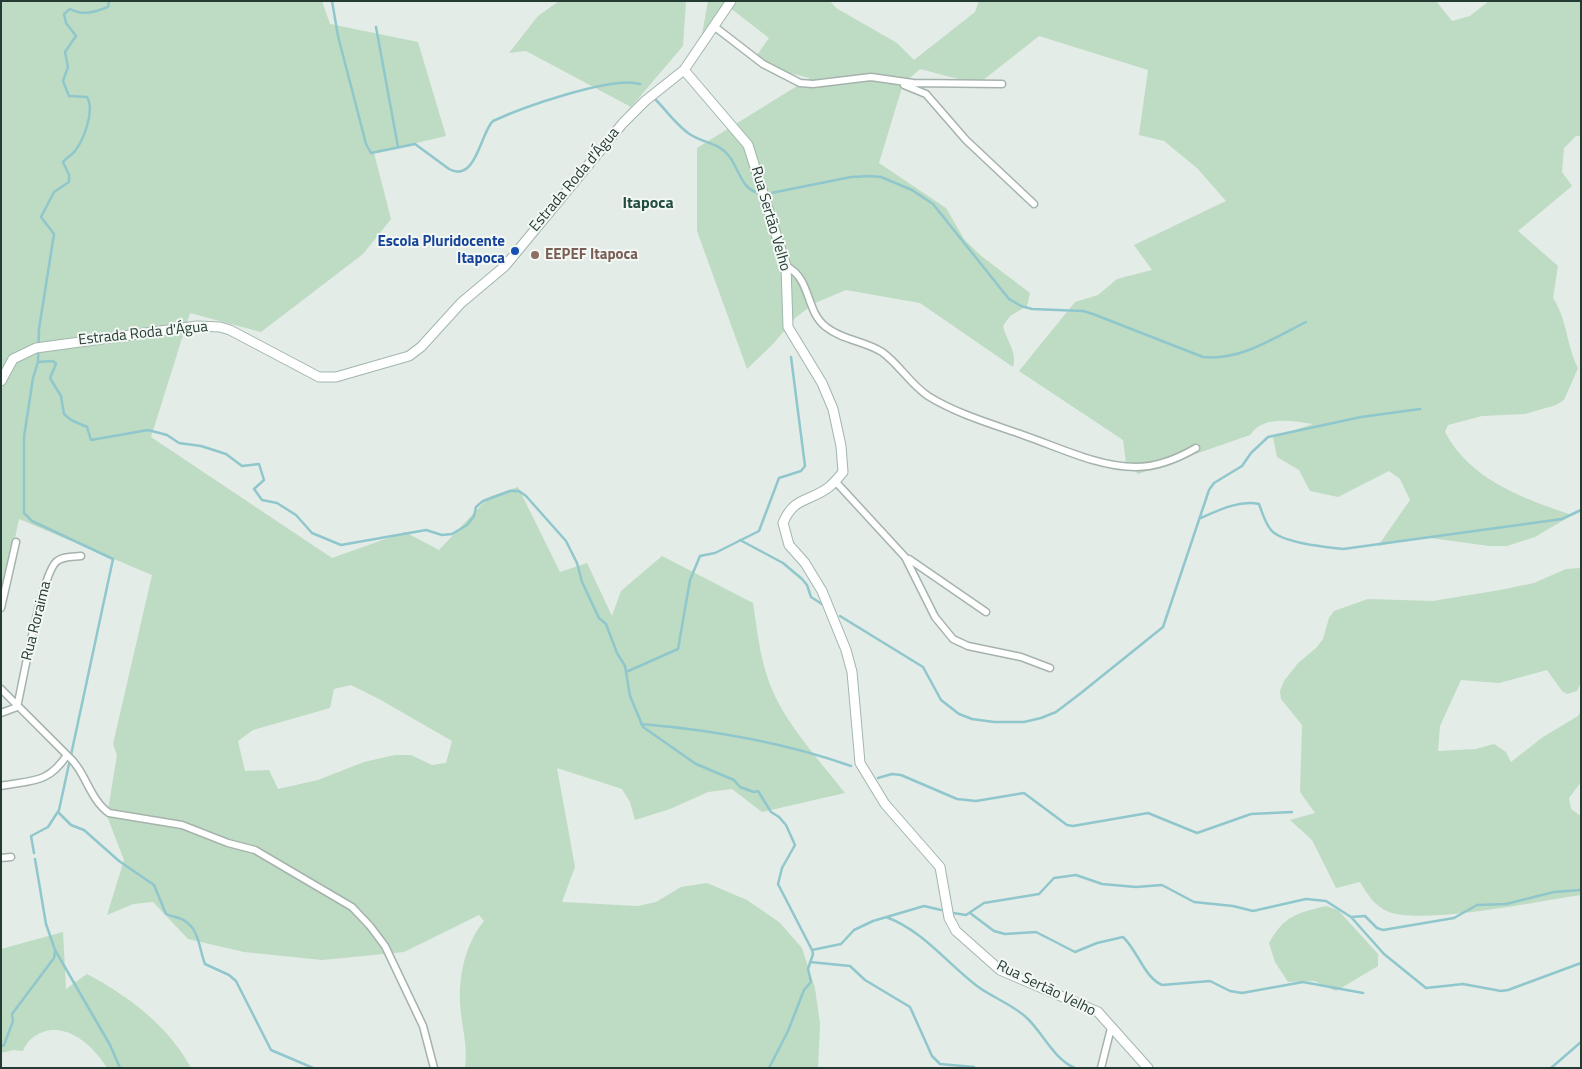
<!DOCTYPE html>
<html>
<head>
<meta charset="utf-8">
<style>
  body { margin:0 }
  #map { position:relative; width:1582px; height:1069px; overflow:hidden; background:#e3ece7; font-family:"Titillium Web",sans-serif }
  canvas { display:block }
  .frame { position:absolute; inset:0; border:2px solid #243b33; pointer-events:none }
</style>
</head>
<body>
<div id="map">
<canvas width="1582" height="1069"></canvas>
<div class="frame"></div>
</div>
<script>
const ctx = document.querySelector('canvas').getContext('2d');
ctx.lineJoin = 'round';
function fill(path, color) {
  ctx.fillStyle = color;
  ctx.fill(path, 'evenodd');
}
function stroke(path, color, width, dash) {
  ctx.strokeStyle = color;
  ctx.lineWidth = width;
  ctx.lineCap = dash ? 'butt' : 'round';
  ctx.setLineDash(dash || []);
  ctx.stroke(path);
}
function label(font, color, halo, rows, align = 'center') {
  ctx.font = font + ' "Titillium Web",sans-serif';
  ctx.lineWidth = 4;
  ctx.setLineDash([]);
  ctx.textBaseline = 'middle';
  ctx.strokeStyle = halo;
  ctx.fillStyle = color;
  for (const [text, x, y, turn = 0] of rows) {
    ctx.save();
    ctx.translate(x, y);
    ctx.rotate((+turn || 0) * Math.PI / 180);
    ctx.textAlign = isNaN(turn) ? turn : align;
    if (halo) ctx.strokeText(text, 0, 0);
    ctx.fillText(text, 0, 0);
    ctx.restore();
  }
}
const green = new Path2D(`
  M 1,1 L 322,1 L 330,24 L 418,42 L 446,136 L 374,153 L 391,219 L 363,254 L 261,332 L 190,313 L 151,437 L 332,558 L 405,532 L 439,550 L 489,497 L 518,487 L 560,572 L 587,563 L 612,616 L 621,591 L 662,556 L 753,603 C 757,630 760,657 769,682 C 783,721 819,760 845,793 L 762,812 L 732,789 L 708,792 L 670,809 L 635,820 L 630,802 L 622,789 L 557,768 L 575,867 L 562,902 L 638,906 L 656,902 L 681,887 L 707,883 L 747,900 L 779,922 L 802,948 L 815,988 L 820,1024 L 818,1068 L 465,1068 C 468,1049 463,1032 461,1013 C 457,982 464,945 484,921 L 479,915 L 404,952 L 322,960 L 244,952 L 188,939 L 153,902 L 133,904 L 107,915 L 124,860 L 107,816 L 117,755 L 113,744 L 152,575 L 19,519 L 1,605 ZM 351,685 L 379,699 L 452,741 L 446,763 L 432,765 L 411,755 L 395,755 L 364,762 L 318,780 L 278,789 L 269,770 L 245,771 L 238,741 L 253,730 L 330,708 L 334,689 Z
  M 559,1 L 686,1 L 683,46 L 631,107 L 526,51 L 509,53 L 538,16 Z
  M 708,1 L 830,1 L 836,8 L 897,43 L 914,60 L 975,12 L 979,1 L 1436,1 L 1452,21 L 1470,16 L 1489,1 L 1581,1 L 1581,136 L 1576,136 L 1564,148 L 1562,172 L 1572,186 L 1518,231 L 1558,266 L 1553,298 C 1568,321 1566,345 1578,368 L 1564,400 L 1556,405 L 1525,414 L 1482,416 L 1448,425 L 1445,432 C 1470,480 1524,499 1572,515 L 1535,537 L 1507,546 L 1489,546 L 1423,537 L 1378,546 L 1410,500 L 1400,479 L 1389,471 L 1338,497 L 1310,491 L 1299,470 L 1277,457 L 1273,437 L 1313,424 C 1292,421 1263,415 1250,435 L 1138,474 L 1126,463 L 1123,440 L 1019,371 L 1075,302 L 1098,295 L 1117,279 L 1152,270 L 1134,245 L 1226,201 L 1197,168 L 1164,141 L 1139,135 L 1148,70 L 1039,36 L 982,81 L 962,80 L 920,69 L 903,84 L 879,163 L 946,208 L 964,239 L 980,255 L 1030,293 L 1027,306 L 1010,316 L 1003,326 C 1006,340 1018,353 1013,367 L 920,303 L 846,290 L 815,303 L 796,317 L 773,344 L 747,369 L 697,231 L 697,148 L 810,78 C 785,72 778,72 757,55 L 769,38 L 729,7 L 701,40 Z
  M 1581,568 L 1581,682 L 1577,691 L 1567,694 L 1562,691 L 1547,670 L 1499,683 L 1461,680 L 1440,726 L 1438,751 L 1476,749 L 1494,744 L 1506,752 L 1511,762 L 1543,737 L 1578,716 L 1581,711 L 1581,782 L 1569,798 L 1571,809 L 1581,816 L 1581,895 C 1537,901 1427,925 1389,912 C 1374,906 1368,895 1360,882 L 1336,888 L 1312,840 L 1290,820 L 1315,813 L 1300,792 L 1302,725 L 1281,699 L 1280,691 L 1284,681 L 1298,663 L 1316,648 L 1323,639 L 1329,618 L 1334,611 L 1368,599 L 1433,601 L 1500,590 L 1534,583 L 1566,569 Z
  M 1326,906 L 1338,910 L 1378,954 L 1378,966 L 1336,991 L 1314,981 L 1288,982 L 1275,962 L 1269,943 C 1284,916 1297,913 1326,906 Z
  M 63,932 L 66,989 L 87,974 C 128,996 168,1025 191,1068 L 107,1068 C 94,1047 69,1023 43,1032 C 34,1035 26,1042 23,1051 L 14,1050 L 1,1053 L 1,949 Z`);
const stream = new Path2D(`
  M 332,1 L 338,36 L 366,144 L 371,153 L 415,144 L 449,169 C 476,184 481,131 493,121 C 521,108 613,75 640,84
  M 376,27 L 398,147
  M 655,99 C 666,110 678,127 691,135 C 704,143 719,143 729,156 C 739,169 742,191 760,193
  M 771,193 L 851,177 L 870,176 L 881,177 L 912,190 L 933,204 L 1009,299 L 1021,306 L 1032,309 L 1083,311 L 1093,314 L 1203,357 C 1240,361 1274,338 1306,322
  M 38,362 L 53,361 L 56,364 L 50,378 L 61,396 L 64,414 L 71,420 L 87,427 L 91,440 L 148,430 L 167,435 L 179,443 L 201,446 L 226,454 L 242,466 L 259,464 L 264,480 L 254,489 L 262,500 L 277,503 L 296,515 L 312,533 L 341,545 L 426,530 L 442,535 L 452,534 L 467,525 L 474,516 L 476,507 L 483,501 L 510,491 L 519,491 L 526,496 L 566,541 L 577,563 L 582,582 L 599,618 L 606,624 L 617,653 L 625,666 L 630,696 L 643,727 L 696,764 L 734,780 L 740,787 L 754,792 L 758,791 L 771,812 L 779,817 L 786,825 L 795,845 L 782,868 L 778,884 L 812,950 L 813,954 L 808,969 L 811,982 L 804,990 L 788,1031 L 769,1068
  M 1201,518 C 1219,510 1239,500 1259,504 C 1262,512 1265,523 1271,530 C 1282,543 1326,547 1343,549 L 1562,519 L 1581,510
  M 740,540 L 783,563 L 802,579 L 807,585 L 811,597 L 825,606
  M 840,616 L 923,667 L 941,700 L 959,714 L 972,719 L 994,722 L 1024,722 L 1041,718 L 1056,712 L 1081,693 L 1163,627 L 1209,490 L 1214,483 L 1242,466 L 1251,453 L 1268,437 L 1361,417 L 1420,409
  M 626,672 L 678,649 L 690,580 L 700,556 L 715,553 L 759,531 L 779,478 L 801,471 L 805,466 L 791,357
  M 641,724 C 713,730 783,742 851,766
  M 71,755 L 113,559 L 32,521 L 24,513 L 24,437 L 33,378 L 38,362 L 39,329 L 54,234 L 41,217 L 54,192 L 69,182 L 69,175 L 63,162 C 66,158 72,155 75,151 C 84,139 95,111 87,97 L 69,96 L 63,81 L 68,67 L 65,52 L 76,36 L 66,23 L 64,14 L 70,9 C 83,16 95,12 108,7 L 109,1
  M 878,778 L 892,774 L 901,775 L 957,799 L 976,801 L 1024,793 L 1067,825 L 1073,826 L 1148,813 L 1197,833 L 1251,814 L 1292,812
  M 58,812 L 71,825 L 84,830 L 119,861 L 154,885 L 166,914 C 172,917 180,917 185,921 C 200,931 199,949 205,964 L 229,975 L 236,981 L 271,1050 L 313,1068
  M 34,853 L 31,836 L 48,827 L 59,810 L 69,764
  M 35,859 L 46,924 L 55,950 L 110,1045 L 120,1068
  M 953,913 L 966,915 L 984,903 L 1039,894 L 1054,878 L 1076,875 L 1102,884 L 1136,887 L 1162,885 L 1194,902 L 1233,906 L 1253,911 L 1306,899 L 1326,901 L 1351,917 L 1384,954 L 1426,988 L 1463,984 L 1501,991 L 1508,990 L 1581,963
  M 970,913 L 994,931 L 1005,934 L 1036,932 L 1075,952 L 1097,943 L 1123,937 C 1138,951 1144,977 1162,985 L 1210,981 L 1230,991 L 1242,993 L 1303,982 L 1363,993
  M 886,917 C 922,930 947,963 977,986 C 993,998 1014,1005 1028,1019 C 1044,1035 1054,1059 1075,1068
  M 1351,917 L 1365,916 L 1377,928 L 1383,930 L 1454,918 L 1477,905 L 1506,904 L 1554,892 L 1581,890
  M 812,950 L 841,944 L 854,930 L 873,921 L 924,906 L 941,910
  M 810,962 L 850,966 L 865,980 L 910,1007 L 932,1056 L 940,1064 L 974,1067
  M 1,1046 L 4,1045 L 13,1021 L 12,1014 L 54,958 L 55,952
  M 1551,1068 L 1581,1042`);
const street = new Path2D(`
  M 715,27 L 763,64 L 800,83 L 813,84 L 871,77 L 913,83 L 1002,84
  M 904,85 L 926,94 L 966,140 L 1034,204
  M 786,266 C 812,279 805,311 826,327 C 842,340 865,341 882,352 C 899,364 910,384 928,396 C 957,414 992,424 1023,435 C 1058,447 1098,467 1136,467 C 1158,467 1177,459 1196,448
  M 835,481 L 905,557 L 935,617 L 953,639 L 968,646 L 1021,657 L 1050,668
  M 909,559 L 986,612
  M 1,608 L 16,542
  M 1,689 L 67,755 C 48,784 32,780 1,786
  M 1,713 L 17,707 C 23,681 41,577 56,562 C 62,556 74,557 81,556
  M 67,755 C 86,771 89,799 109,813 L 182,825 L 228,843 L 255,850 L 352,907 L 370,926 L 385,946 L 423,1026 L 434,1068
  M 1,858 L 11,857
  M 1101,1068 L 1111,1028`);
const secondary = new Path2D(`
  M 684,70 L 748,145 L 786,266 L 788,327 L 822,383 L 833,409 L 841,446 L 843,472 C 839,477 834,483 829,487 C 810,502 794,496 783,523 L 789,545 L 805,563 L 822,591 L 846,650 L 852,672 L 860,763 L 885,804 L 940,867 L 949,918 L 956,931 L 1000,970 L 1098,1012 L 1148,1068
  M 1,381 L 13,359 L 36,348 L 197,326 L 220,327 L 230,330 L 319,377 L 336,377 L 409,356 L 421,347 L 461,303 L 505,266 L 623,123 L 645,101 L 684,70 L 731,1`);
const markers = [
  [515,251,5,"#1a4fb4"],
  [535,255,5,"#8d6e63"]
];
const streetNames = [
  ["Estrada Roda d'Água",575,180,-50],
  ["Rua Sertão Velho",770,219,74],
  ["Estrada Roda d'Água",143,334,-6],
  ["Rua Roraima",37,621,-76],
  ["Rua Sertão Velho",1046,989,26]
];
const transitNames = [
  ["Escola Pluridocente",505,242],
  ["Itapoca",505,259]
];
const educationNames = [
  ["EEPEF Itapoca",545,255]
];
const neighbourhoodNames = [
  ["Itapoca",648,204]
];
fill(green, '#bedbc3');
stroke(stream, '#90c7cc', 2.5);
stroke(street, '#a6b3ad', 9);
stroke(secondary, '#a2b6ae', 11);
stroke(street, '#fff', 6);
stroke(secondary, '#fff', 9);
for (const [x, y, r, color] of markers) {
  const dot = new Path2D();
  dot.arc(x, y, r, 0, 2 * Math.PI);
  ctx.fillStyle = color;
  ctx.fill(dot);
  stroke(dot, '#f3f8f5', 2);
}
label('15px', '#243b33', '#f3f8f5', streetNames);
label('bold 15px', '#164399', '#f3f8f5', transitNames, 'right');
label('bold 15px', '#785e54', '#f3f8f5', educationNames, 'left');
label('bold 16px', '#224c3e', '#f3f8f5', neighbourhoodNames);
</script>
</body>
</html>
